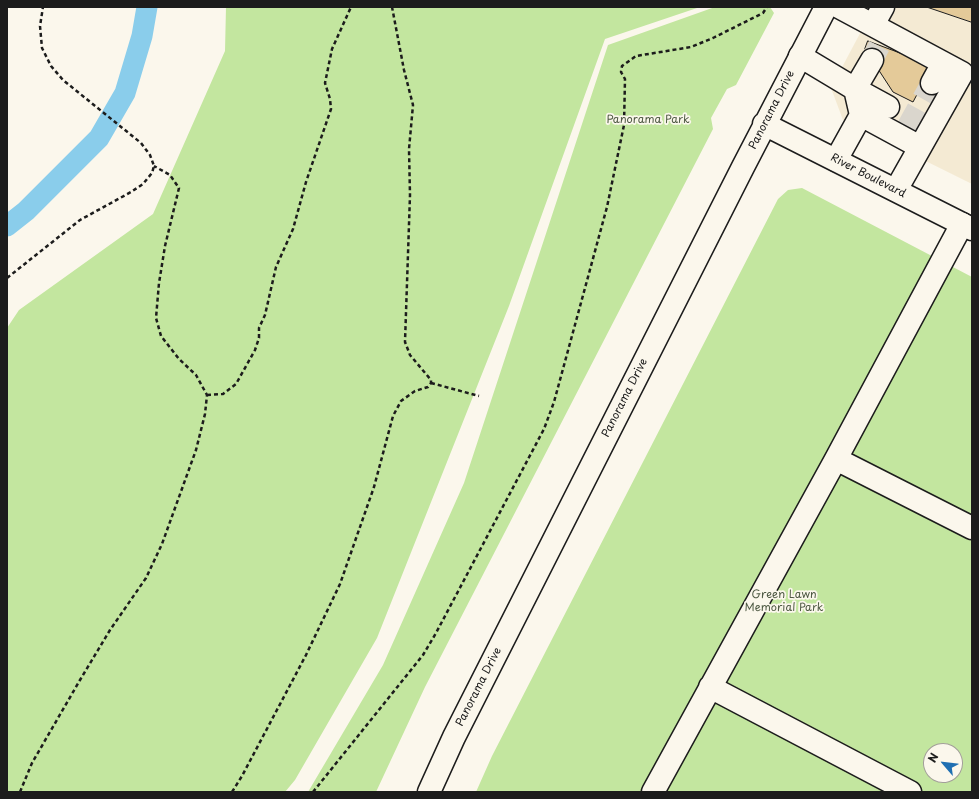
<!DOCTYPE html>
<html>
<head>
<meta charset="utf-8">
<style>
  body { margin:0 }
  #map { position:relative; width:979px; height:799px; overflow:hidden; background:#fbf7ec; font-family:"Playpen Sans",sans-serif }
  canvas { display:block }
  .frame { position:absolute; inset:0; border:8px solid #1c1c1c; pointer-events:none }
  .north { position:absolute; left:923px; top:743px; width:40px; height:40px; box-sizing:border-box; background:#fbf7ec; border:1px solid #a29f99; border-radius:50%; rotate:298deg; font-size:11px; font-weight:700; line-height:16px; text-align:center; color:#1c1c1c }
  .north::after { content:''; display:block; margin:auto; width:14px; height:18px; background:#1f6fb2; clip-path:polygon(50% 0,100% 100%,50% 72%,0 100%) }
</style>
</head>
<body>
<div id="map">
<canvas width="979" height="799"></canvas>
<div class="frame"></div>
<div class="north">N</div>
</div>
<script>
const ctx = document.querySelector('canvas').getContext('2d');
ctx.lineJoin = 'round';
function fill(path, color) {
  ctx.fillStyle = color;
  ctx.fill(path, 'evenodd');
}
function stroke(path, color, width, dash) {
  ctx.strokeStyle = color;
  ctx.lineWidth = width;
  ctx.lineCap = dash ? 'butt' : 'round';
  ctx.setLineDash(dash || []);
  ctx.stroke(path);
}
function label(font, color, halo, rows, align = 'center') {
  ctx.font = font + ' "Playpen Sans",sans-serif';
  ctx.lineWidth = 3.5;
  ctx.setLineDash([]);
  ctx.textBaseline = 'middle';
  ctx.strokeStyle = halo;
  ctx.fillStyle = color;
  for (const [text, x, y, turn = 0] of rows) {
    ctx.save();
    ctx.translate(x, y);
    ctx.rotate((+turn || 0) * Math.PI / 180);
    ctx.textAlign = isNaN(turn) ? turn : align;
    if (halo) ctx.strokeText(text, 0, 0);
    ctx.fillText(text, 0, 0);
    ctx.restore();
  }
}
const built = new Path2D(`
  M 874,7 L 972,7 L 972,184 L 843,120 L 831,88 Z`);
const green = new Path2D(`
  M 226,7 L 700,7 L 605,39 L 509,306 L 377,638 L 295,780 L 285,792 L 7,792 L 7,328 L 19,310 L 153,214 L 225,51 Z
  M 715,7 L 770,7 L 774,13 L 736,85 L 727,89 L 711,118 L 713,129 L 425,687 L 376,792 L 308,792 L 383,665 L 464,483 L 608,45 Z
  M 802,188 L 972,277 L 972,792 L 476,792 L 492,756 L 778,199 L 788,190 ZM 931,751 L 955,751 L 955,775 L 931,775 Z`);
const canal = new Path2D(`
  M 7,226 L 26,211 L 99,138 L 125,93 L 142,36 L 147,7`);
const building = new Path2D(`
  M 927,7 L 972,7 L 972,22 Z
  M 868,41 L 908,56 L 931,68 L 913,102 L 893,92 L 865,49 Z`);
const minorTunnel = new Path2D(`
  M 872,60 L 879,46
  M 907,128 L 932,83`);
const path = new Path2D(`
  M 7,278 L 80,220 L 131,192 L 143,184 L 152,173 L 154,166 L 150,155 L 141,143 L 63,80 L 51,66 L 42,48 L 40,26 L 43,7
  M 431,383 L 479,396
  M 207,395 L 223,394 L 236,384 L 255,350 L 259,338 L 259,328 L 265,315 L 276,267 L 293,229 L 306,182 L 331,109 L 330,99 L 325,83 L 332,49 L 351,7
  M 20,792 L 32,763 L 80,680 L 110,630 L 146,578 L 162,544 L 196,450 L 205,414 L 207,395 L 196,375 L 179,359 L 161,336 L 156,318 L 159,283 L 165,246 L 179,188 L 170,175 L 154,166
  M 232,792 L 242,776 L 306,655 L 340,584 L 374,487 L 393,416 L 401,401 L 415,391 L 428,387 L 431,383 L 431,380 L 410,355 L 405,342 L 410,195 L 409,149 L 413,105 L 404,70 L 392,7
  M 313,792 L 423,655 L 436,633 L 544,429 L 554,402 L 607,207 L 624,125 L 625,79 L 621,72 L 622,66 L 636,56 L 691,47 L 713,38 L 763,13 L 767,7`);
const minor = new Path2D(`
  M 839,7 L 962,73 L 896,190
  M 873,25 L 883,7
  M 800,56 L 855,89 L 861,115
  M 872,60 L 855,89 L 888,107
  M 932,83 L 943,63
  M 836,160 L 861,115 L 920,147
  M 836,459 L 972,528
  M 710,687 L 910,792
  M 653,792 L 836,459 L 962,224`);
const major = new Path2D(`
  M 764,124 L 972,229
  M 429,792 L 454,737 L 743,167 L 826,7`);
const streetNames = [
  ["Panorama Drive",772,110,-63],
  ["River Boulevard",868,176,27],
  ["Panorama Drive",625,398,-63],
  ["Panorama Drive",479,687,-63]
];
const parkNames = [
  ["Panorama Park",648,120],
  ["Green Lawn",784,595],
  ["Memorial Park",784,608]
];
fill(built, '#f4ead3');
fill(green, '#c3e69f');
stroke(canal, '#8acdeb', 21);
fill(building, '#e4ca99');
stroke(building, '#1c1c1c', 1);
stroke(minorTunnel, '#dad6cd', 22, [22, 11]);
stroke(minor, '#1c1c1c', 25);
stroke(major, '#1c1c1c', 25);
stroke(path, '#1c1c1c', 2.5, [4, 3]);
stroke(minor, '#fbf7ec', 22);
stroke(major, '#fbf7ec', 22);
label('11px', '#1c1c1c', '#fbf7ec', streetNames);
label('11px', '#4e5943', '#fbf7ec', parkNames);
</script>
</body>
</html>
